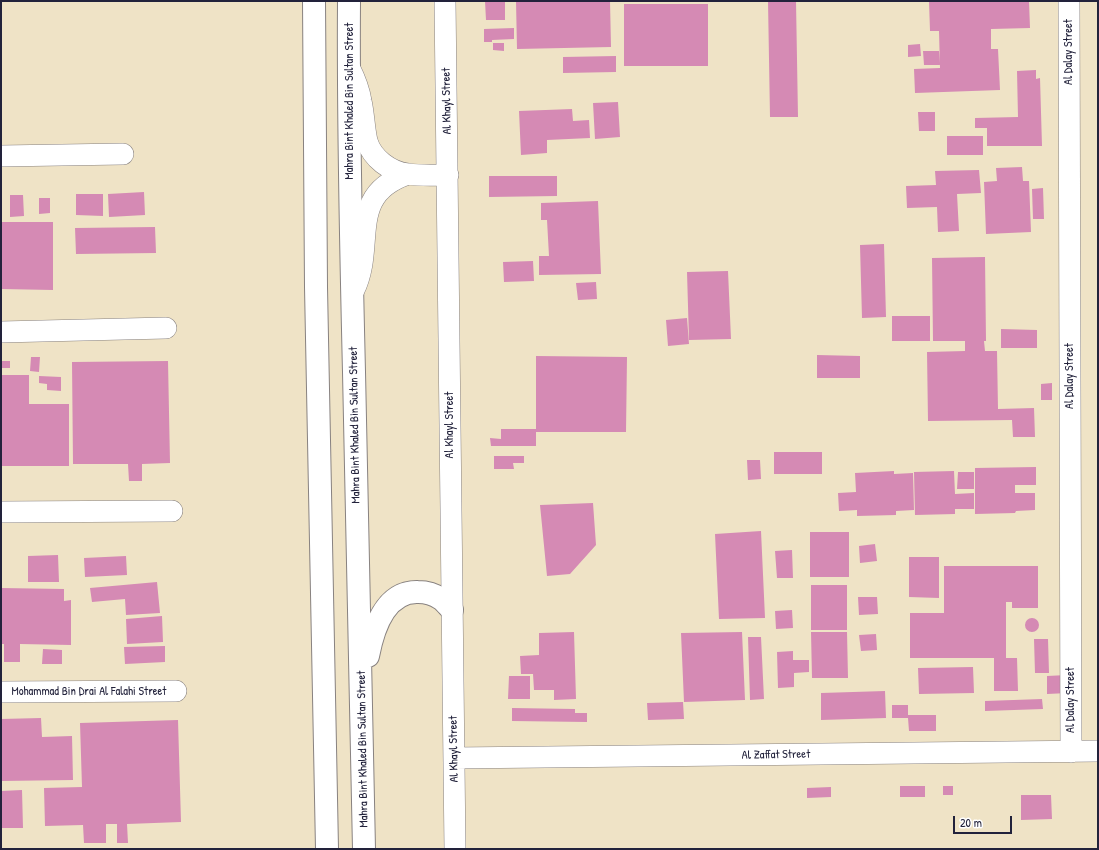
<!DOCTYPE html>
<html>
<head>
<meta charset="utf-8">
<style>
  body { margin:0 }
  #map { position:relative; width:1099px; height:850px; overflow:hidden; background:#efe3c6; font-family:"Patrick Hand",sans-serif }
  canvas { display:block }
  .frame { position:absolute; inset:0; border:2px solid #22223b; pointer-events:none }
  .scale { position:absolute; left:953px; top:816px; width:59px; height:18px; box-sizing:border-box; border:2px solid #22223b; border-top:0; padding-left:5px; font-size:12px; line-height:14px; white-space:nowrap; color:#22223b; -webkit-text-stroke:3px #fff; paint-order:stroke }
</style>
</head>
<body>
<div id="map">
<canvas width="1099" height="850"></canvas>
<div class="frame"></div>
<div class="scale">20 m</div>
</div>
<script>
const ctx = document.querySelector('canvas').getContext('2d');
ctx.lineJoin = 'round';
function fill(path, color) {
  ctx.fillStyle = color;
  ctx.fill(path, 'evenodd');
}
function stroke(path, color, width, dash) {
  ctx.strokeStyle = color;
  ctx.lineWidth = width;
  ctx.lineCap = dash ? 'butt' : 'round';
  ctx.setLineDash(dash || []);
  ctx.stroke(path);
}
function label(font, color, halo, rows, align = 'center') {
  ctx.font = font + ' "Patrick Hand",sans-serif';
  ctx.lineWidth = 3;
  ctx.setLineDash([]);
  ctx.textBaseline = 'middle';
  ctx.strokeStyle = halo;
  ctx.fillStyle = color;
  for (const [text, x, y, turn = 0] of rows) {
    ctx.save();
    ctx.translate(x, y);
    ctx.rotate((+turn || 0) * Math.PI / 180);
    ctx.textAlign = isNaN(turn) ? turn : align;
    if (halo) ctx.strokeText(text, 0, 0);
    ctx.fillText(text, 0, 0);
    ctx.restore();
  }
}
const building = new Path2D(`
  M 485,1 L 505,1 L 505,20 L 486,20 Z
  M 516,1 L 610,1 L 611,47 L 517,49 Z
  M 768,1 L 796,1 L 798,117 L 770,117 Z
  M 929,1 L 1029,1 L 1030,28 L 991,29 L 991,49 L 998,49 L 1000,90 L 915,93 L 914,69 L 940,68 L 939,31 L 930,31 Z
  M 624,4 L 708,4 L 708,66 L 624,66 Z
  M 514,28 L 514,39 L 492,40 L 492,42 L 484,42 L 484,29 Z
  M 493,43 L 504,43 L 504,51 L 493,50 Z
  M 920,44 L 921,56 L 908,57 L 908,45 Z
  M 923,51 L 939,51 L 940,65 L 924,65 Z
  M 616,56 L 616,72 L 563,73 L 563,57 Z
  M 1036,70 L 1036,79 L 1040,78 L 1042,146 L 987,146 L 987,128 L 975,128 L 975,118 L 1018,117 L 1017,71 Z
  M 618,102 L 620,137 L 595,139 L 593,103 Z
  M 572,109 L 573,121 L 589,120 L 590,138 L 547,140 L 547,153 L 521,155 L 519,111 Z
  M 918,112 L 935,112 L 935,131 L 919,131 Z
  M 947,136 L 983,136 L 983,155 L 947,155 Z
  M 1022,167 L 1023,181 L 1029,181 L 1031,232 L 986,234 L 984,182 L 997,181 L 996,168 Z
  M 979,170 L 981,193 L 957,194 L 959,231 L 938,232 L 937,207 L 907,208 L 906,186 L 936,185 L 935,171 Z
  M 489,176 L 557,176 L 557,196 L 489,197 Z
  M 1043,188 L 1044,219 L 1033,219 L 1032,189 Z
  M 144,192 L 145,215 L 109,217 L 108,194 Z
  M 76,194 L 103,194 L 103,216 L 76,215 Z
  M 10,195 L 23,195 L 24,216 L 10,217 Z
  M 39,198 L 50,198 L 50,213 L 39,214 Z
  M 598,201 L 601,274 L 539,275 L 539,256 L 549,256 L 547,220 L 541,220 L 541,203 Z
  M 1,222 L 53,222 L 53,290 L 1,289 Z
  M 155,227 L 156,253 L 76,254 L 75,228 Z
  M 884,244 L 886,317 L 862,318 L 860,245 Z
  M 985,257 L 986,341 L 984,341 L 985,351 L 997,351 L 998,409 L 1034,408 L 1035,437 L 1013,437 L 1012,420 L 928,421 L 927,352 L 965,351 L 965,341 L 933,341 L 932,258 Z
  M 533,261 L 534,281 L 504,282 L 503,262 Z
  M 728,271 L 731,339 L 689,340 L 687,272 Z
  M 596,282 L 597,299 L 578,300 L 576,283 Z
  M 892,316 L 930,316 L 930,341 L 892,341 Z
  M 687,318 L 689,344 L 668,346 L 666,320 Z
  M 1001,329 L 1037,330 L 1037,348 L 1001,348 Z
  M 817,355 L 860,356 L 860,378 L 817,378 Z
  M 536,356 L 627,357 L 626,432 L 536,432 L 536,446 L 491,446 L 490,438 L 501,439 L 501,429 L 536,429 Z
  M 31,357 L 40,357 L 39,372 L 30,371 Z
  M 1,361 L 10,361 L 10,368 L 1,368 Z
  M 168,361 L 170,463 L 142,464 L 142,481 L 129,481 L 128,464 L 73,464 L 72,362 Z
  M 1,375 L 29,375 L 29,404 L 69,404 L 69,466 L 1,466 Z
  M 39,376 L 61,377 L 61,391 L 47,390 L 47,384 L 39,383 Z
  M 1052,383 L 1052,400 L 1041,400 L 1041,384 Z
  M 774,452 L 822,452 L 822,474 L 774,474 Z
  M 494,456 L 524,456 L 524,463 L 513,463 L 514,469 L 494,469 Z
  M 747,460 L 760,460 L 761,479 L 748,480 Z
  M 1036,467 L 1036,485 L 1015,485 L 1015,493 L 1035,493 L 1035,510 L 1016,511 L 1015,513 L 975,514 L 975,468 Z
  M 894,471 L 894,474 L 913,473 L 914,510 L 896,511 L 896,515 L 857,516 L 857,510 L 839,511 L 838,493 L 856,492 L 855,473 Z
  M 954,471 L 955,494 L 974,493 L 974,509 L 955,509 L 955,514 L 915,515 L 914,472 Z
  M 958,472 L 974,472 L 974,489 L 957,489 Z
  M 593,503 L 596,545 L 570,574 L 547,576 L 540,505 Z
  M 761,531 L 765,618 L 719,619 L 715,534 Z
  M 810,532 L 849,532 L 849,577 L 810,577 Z
  M 875,544 L 877,561 L 860,563 L 859,546 Z
  M 792,550 L 793,578 L 777,578 L 775,551 Z
  M 58,555 L 59,582 L 28,582 L 28,556 Z
  M 126,556 L 127,575 L 85,577 L 84,558 Z
  M 909,557 L 939,557 L 939,598 L 909,597 Z
  M 944,566 L 1038,566 L 1038,608 L 1012,608 L 1012,602 L 1006,602 L 1006,658 L 1017,658 L 1018,691 L 994,691 L 994,658 L 910,658 L 910,613 L 944,613 Z
  M 157,582 L 160,613 L 126,615 L 125,599 L 92,602 L 90,588 Z
  M 811,585 L 847,585 L 847,630 L 811,630 Z
  M 1,588 L 64,589 L 64,601 L 71,600 L 71,645 L 20,644 L 20,662 L 4,662 L 4,644 L 1,644 Z
  M 858,597 L 877,597 L 878,614 L 859,615 Z
  M 792,610 L 793,628 L 776,629 L 775,611 Z
  M 162,616 L 163,642 L 127,644 L 126,619 Z
  M1025 625a7 7 0 1 1 14 0a7 7 0 1 1-14 0Z
  M 574,632 L 576,699 L 554,700 L 554,690 L 534,690 L 533,674 L 521,674 L 520,656 L 539,655 L 539,633 Z
  M 742,632 L 745,700 L 684,702 L 681,633 Z
  M 811,632 L 847,632 L 848,678 L 812,678 Z
  M 876,634 L 877,650 L 861,651 L 859,635 Z
  M 748,637 L 761,637 L 764,699 L 750,700 Z
  M 1034,639 L 1048,639 L 1049,673 L 1035,673 Z
  M 165,646 L 165,662 L 125,664 L 124,647 Z
  M 43,649 L 62,650 L 62,664 L 42,664 Z
  M 793,651 L 793,660 L 809,660 L 809,672 L 794,673 L 794,687 L 778,688 L 777,652 Z
  M 973,667 L 974,693 L 919,694 L 918,668 Z
  M 1067,675 L 1068,693 L 1047,694 L 1047,676 Z
  M 509,676 L 530,676 L 530,699 L 508,699 Z
  M 885,691 L 886,718 L 821,720 L 821,693 Z
  M 1042,699 L 1043,709 L 985,711 L 985,701 Z
  M 683,702 L 684,719 L 648,720 L 647,703 Z
  M 892,705 L 908,705 L 908,715 L 936,715 L 936,731 L 909,731 L 908,718 L 892,718 Z
  M 512,708 L 575,709 L 575,713 L 587,713 L 587,722 L 512,721 Z
  M 41,718 L 42,737 L 72,736 L 73,780 L 1,781 L 1,719 Z
  M 178,720 L 181,822 L 127,824 L 128,843 L 117,843 L 117,824 L 106,824 L 106,843 L 84,843 L 83,825 L 45,826 L 44,788 L 82,787 L 80,723 Z
  M 900,786 L 925,786 L 925,797 L 900,797 Z
  M 943,786 L 953,786 L 953,795 L 943,795 Z
  M 831,787 L 831,797 L 807,798 L 807,788 Z
  M 22,790 L 23,828 L 1,828 L 1,791 Z
  M 1021,795 L 1051,795 L 1052,819 L 1021,820 Z`);
const minor = new Path2D(`
  M 445,1 L 455,849
  M 1069,1 L 1071,752
  M 350,69 C 355,79 359,89 361,101 C 364,114 364,128 367,141 C 372,158 390,172 408,174 C 421,176 435,175 448,175
  M 1,156 L 123,154
  M 354,290 C 376,245 346,195 408,174
  M 1,332 L 166,328
  M 1,512 L 172,511
  M 1,692 L 176,691
  M 454,758 L 1098,751`);
const tertiary = new Path2D(`
  M 314,1 L 316,287 L 327,849
  M 349,1 C 348,125 351,248 354,372 C 358,531 362,690 364,849
  M 368,656 C 373,630 385,591 418,592 C 426,592 434,594 441,599 C 445,602 448,606 452,610`);
const streetNames = [
  ["Al Dalay Street",1069,52,-90],
  ["Mahra Bint Khaled Bin Sultan Street",350,101,-90],
  ["Al Khayl Street",447,101,-91],
  ["Al Dalay Street",1070,376,-90],
  ["Mahra Bint Khaled Bin Sultan Street",355,425,-91],
  ["Al Khayl Street",450,425,-90],
  ["Mohammad Bin Drai Al Falahi Street",89,692],
  ["Al Dalay Street",1071,700,-90],
  ["Mahra Bint Khaled Bin Sultan Street",363,749,-91],
  ["Al Khayl Street",454,749,-91],
  ["Al Zaffat Street",776,755,-1]
];
fill(building, '#d58ab4');
stroke(minor, '#888280', 22);
stroke(tertiary, '#888280', 24);
stroke(minor, '#fff', 21);
stroke(tertiary, '#fff', 22);
label('12px', '#22223b', '#fff', streetNames);
</script>
</body>
</html>
